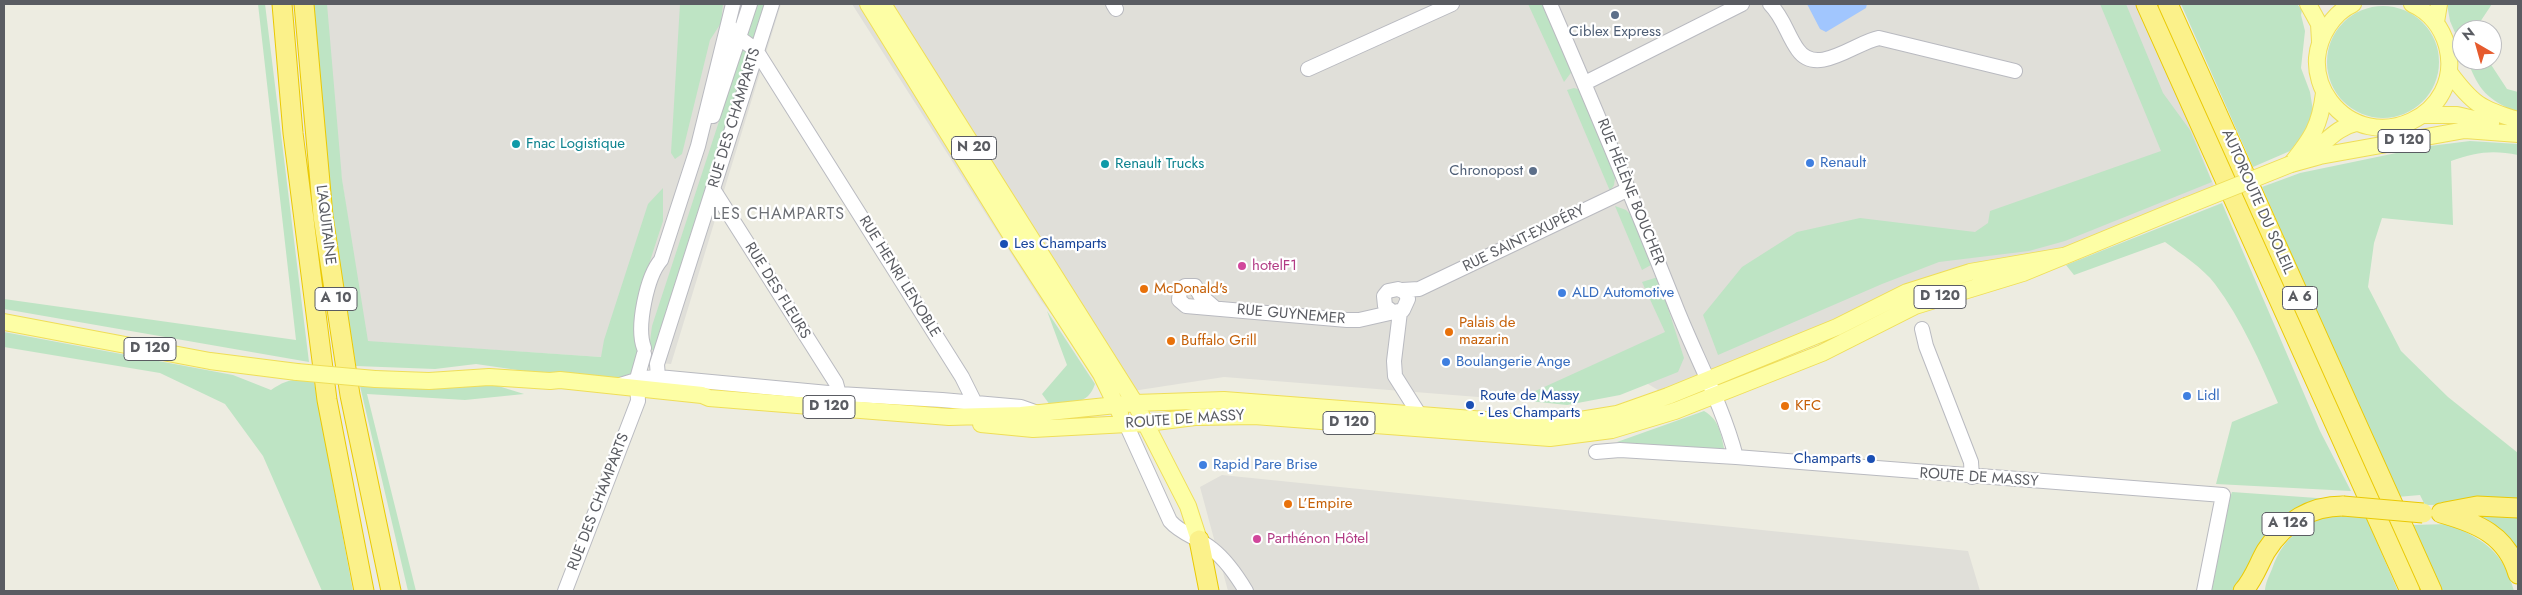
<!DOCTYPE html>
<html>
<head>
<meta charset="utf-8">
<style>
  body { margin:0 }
  #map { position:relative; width:2522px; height:595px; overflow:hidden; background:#edece1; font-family:Jost,sans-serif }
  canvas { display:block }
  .frame { position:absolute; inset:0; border:5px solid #5a5c62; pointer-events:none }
  .north { position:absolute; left:2452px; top:20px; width:50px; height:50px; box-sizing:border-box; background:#fff; border:1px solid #bdbec0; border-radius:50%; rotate:322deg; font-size:14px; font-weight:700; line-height:20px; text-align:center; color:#5a5c62 }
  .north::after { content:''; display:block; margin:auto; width:18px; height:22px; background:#e65b2e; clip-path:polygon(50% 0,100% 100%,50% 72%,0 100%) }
</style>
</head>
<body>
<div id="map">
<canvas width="2522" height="595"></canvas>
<div class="frame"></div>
<div class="north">N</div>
</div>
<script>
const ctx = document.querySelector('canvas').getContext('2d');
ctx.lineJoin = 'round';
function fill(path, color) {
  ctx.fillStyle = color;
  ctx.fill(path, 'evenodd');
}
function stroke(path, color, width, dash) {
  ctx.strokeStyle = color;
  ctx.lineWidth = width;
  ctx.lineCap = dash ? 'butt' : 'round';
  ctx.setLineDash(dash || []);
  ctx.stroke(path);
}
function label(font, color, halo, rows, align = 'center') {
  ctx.font = font + ' Jost,sans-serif';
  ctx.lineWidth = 4.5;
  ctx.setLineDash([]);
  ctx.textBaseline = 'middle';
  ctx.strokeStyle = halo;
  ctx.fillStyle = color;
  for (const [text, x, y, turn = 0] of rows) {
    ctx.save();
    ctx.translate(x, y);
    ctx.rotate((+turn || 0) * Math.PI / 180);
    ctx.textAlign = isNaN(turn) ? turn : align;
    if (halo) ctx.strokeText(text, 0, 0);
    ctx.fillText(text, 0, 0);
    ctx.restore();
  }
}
const industrial = new Path2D(`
  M 322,4 L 781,4 L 671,364 L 601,357 L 359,341 L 359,297 L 323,49 Z
  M 852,4 L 2138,4 L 2170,76 L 2218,196 L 2063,256 L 1970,272 L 1668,396 L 1623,369 L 1564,391 L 1529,401 L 1224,377 L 1113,394 L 1042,302 Z
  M 1222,475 L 1968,551 L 1980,591 L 1228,591 L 1200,487 Z`);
const green = new Path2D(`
  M 258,4 L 265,4 L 309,362 L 4,309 L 4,299 L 296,340 Z
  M 312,4 L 327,4 L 342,179 L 368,341 L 601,357 L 604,340 L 648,204 L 663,188 L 663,221 L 637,301 L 637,361 L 632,373 L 622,379 L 552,375 L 476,364 L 435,369 L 356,366 L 331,214 Z
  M 680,4 L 723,4 L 721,23 L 710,40 L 682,154 L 675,159 L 671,153 Z
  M 757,4 L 768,4 L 755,40 L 751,41 L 747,36 Z
  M 1528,4 L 1546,4 L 1573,70 L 1564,82 Z
  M 2100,4 L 2126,4 L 2163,93 L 2190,130 L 2212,182 L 2065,241 L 2029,251 L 1939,262 L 1882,284 L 1718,355 L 1703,315 L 1742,267 L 1797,232 L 1860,218 L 1975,232 L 1988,223 L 1990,211 L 2161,151 Z
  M 2181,4 L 2297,4 L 2302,10 L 2301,15 L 2305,31 L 2301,68 L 2310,92 L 2313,111 L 2306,131 L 2290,151 L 2253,167 Z
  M 2447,4 L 2492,4 L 2478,25 L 2479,30 L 2462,30 L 2462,49 L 2450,21 Z
  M2327 62a56 56 0 1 1 112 0a56 56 0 1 1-112 0Z
  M 743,48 L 750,56 L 653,357 L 653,350 L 649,349 L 652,326 Z
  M 2467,60 L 2488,60 L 2507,89 L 2518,92 L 2518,113 C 2486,98 2480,92 2467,60 Z
  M 1574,88 L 1581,90 L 1616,171 L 1614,185 L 1610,191 L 1567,90 Z
  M 2470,141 L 2518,144 L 2518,155 C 2493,150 2476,152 2451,161 L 2453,225 L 2382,218 L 2374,243 L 2368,287 L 2401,351 L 2448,397 L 2518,453 L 2518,504 L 2425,505 L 2420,495 L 2397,497 L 2262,187 L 2300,173 L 2430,146 Z
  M 2222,203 L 2320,431 L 2351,491 L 2216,484 L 2232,422 L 2278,403 C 2260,362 2242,320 2215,284 C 2203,268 2181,254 2165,242 L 2074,275 L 2066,265 Z
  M 1615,206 L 1626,210 L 1630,214 L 1653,260 L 1651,265 L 1642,270 Z
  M 1658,277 L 1684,358 L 1678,372 L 1620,395 L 1567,405 L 1529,401 L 1531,393 L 1665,332 L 1642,282 Z
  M 1047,311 L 1095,384 C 1088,406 1070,402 1050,405 L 1042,394 L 1067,365 Z
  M 4,332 L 233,375 L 271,390 C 286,380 296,377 314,382 L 353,591 L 322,591 L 263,456 L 225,404 L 160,373 L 4,347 Z
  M 495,385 L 524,394 L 465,400 L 367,394 L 416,591 L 408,591 L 360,386 L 432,389 Z
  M 1704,411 C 1720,420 1721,435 1725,452 L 1617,442 Z
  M 2232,492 L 2331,499 L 2298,507 L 2285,516 L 2234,591 L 2209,591 L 2226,507 Z
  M 2341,512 L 2365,515 L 2398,591 L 2265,591 C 2265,584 2269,576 2272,569 C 2284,534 2307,522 2341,512 Z
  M 2472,515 L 2518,517 L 2518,555 Z
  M 2450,524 C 2486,542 2503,551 2514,591 L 2442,591 L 2411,525 Z`);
const water = new Path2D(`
  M 1807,4 L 1867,4 L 1866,8 L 1826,32 L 1820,29 Z`);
const minor = new Path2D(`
  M 1113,4 L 1116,9
  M 1550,4 C 1593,103 1634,202 1674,302 C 1694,354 1722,403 1736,457
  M 1770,4 C 1784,18 1787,35 1798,50 C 1817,77 1856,42 1879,38 L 2015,71
  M 729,25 L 734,34 L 756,50 L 962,377 L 975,403
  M 1308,69 L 1452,4
  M 1585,83 L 1742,4
  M 713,116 L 750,4
  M 713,189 L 836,383 L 839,394
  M 1402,290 L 1419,289 L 1629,189
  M 1215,308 L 1200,295 L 1195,286 L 1185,286 L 1180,290 L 1179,300 L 1186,306 L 1347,320 L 1359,320 L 1403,310 L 1408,299 L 1405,292 L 1398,289 L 1388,291 L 1384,296 L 1385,306 L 1393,312
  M 1400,312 L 1394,361 L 1395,376 L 1419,414
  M 1922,329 L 1926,346 L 1971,462 L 1972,477
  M 644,348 C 636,327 647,276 661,260 L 698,146 L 733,4
  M 658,377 L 657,364 L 772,4
  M 617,386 L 643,378 L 658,377 L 839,394 L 942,400 L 1021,407 L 1035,412
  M 1126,424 L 1170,521 C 1181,534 1199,538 1212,549 C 1226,560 1237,576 1246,591
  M 1596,452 L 1620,450 L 1736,457 L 2223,495 L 2204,591
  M 565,591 L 638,401 L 637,379 L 644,354`);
const major = new Path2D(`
  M 868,4 L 1014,240 L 1101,374 L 1120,413
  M 883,4 L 1135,403 L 1188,506 L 1199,540
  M 2308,4 L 2319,24 L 2320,41
  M 2353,4 C 2333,13 2319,36 2317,58 C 2316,73 2321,89 2330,101 C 2373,158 2465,116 2447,46 C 2442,28 2430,12 2412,4
  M 2436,22 L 2439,4
  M 2449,72 C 2472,103 2480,109 2518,120
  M 2424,115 L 2457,115 L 2491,123
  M 2304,157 C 2323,147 2334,128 2356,123
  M 2291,164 L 2320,156 L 2465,130 L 2518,134
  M 2291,164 C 2312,138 2320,126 2324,93
  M 4,322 L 210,361 L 297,372
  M 375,379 L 429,381 L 489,377 L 550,381 L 560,380 L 702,395 L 709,398 L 949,417 L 1021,415 L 1135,403 L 1224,400 L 1525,423 L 1568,422 L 1617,414 L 1668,396 L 1837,327 L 1907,292 L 1970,272 L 2063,256
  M 981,424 L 1033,429 L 1147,423 L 1195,417 L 1254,416 L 1550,438 L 1612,430 L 1675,411 L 1822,353 L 1915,306 L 2023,273 L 2186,206`);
const highway = new Path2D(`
  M 282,4 L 293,133 L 327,400 L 364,591
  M 304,4 L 323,216 L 350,395 L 391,591
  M 2146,4 L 2410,591
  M 2168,4 L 2432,591
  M 2445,512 L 2477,506 L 2518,508
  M 2441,513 C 2477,523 2507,535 2518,574
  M 1199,540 L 1209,591
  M 2243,591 C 2254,579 2258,565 2266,551 C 2284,523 2309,506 2343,506`);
const majorBridge = new Path2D(`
  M 2186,206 L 2291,164
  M 297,372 L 375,379`);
const highwayBridge = new Path2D(`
  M 2343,506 L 2423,513`);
const markers = [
  [1615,15,5,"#5c6f8a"],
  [516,144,5,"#0f9aa8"],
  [1810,163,5,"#3f7fe0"],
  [1105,164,5,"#0f9aa8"],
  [1533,171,5,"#5c6f8a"],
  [1004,244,5,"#1a4fb4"],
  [1242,266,5,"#d1479c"],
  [1144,289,5,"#e8710a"],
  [1562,293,5,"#3f7fe0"],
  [1449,332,5,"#e8710a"],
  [1171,341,5,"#e8710a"],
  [1446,362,5,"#3f7fe0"],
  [2187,396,5,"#3f7fe0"],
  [1470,405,5,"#1a4fb4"],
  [1785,406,5,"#e8710a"],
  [1871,459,5,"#1a4fb4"],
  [1203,465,5,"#3f7fe0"],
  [1288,504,5,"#e8710a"],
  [1257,539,5,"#d1479c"]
];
const shields = [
  [2404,141,52],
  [974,148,45],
  [1940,297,52],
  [2300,298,35],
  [336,299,42],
  [150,349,52],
  [829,407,52],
  [1349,423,52],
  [2288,524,52]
];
const shieldNames = [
  ["D 120",2404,141],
  ["N 20",974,148],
  ["D 120",1940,297],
  ["A 6",2300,298],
  ["A 10",336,299],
  ["D 120",150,349],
  ["D 120",829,407],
  ["D 120",1349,423],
  ["A 126",2288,524]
];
const serviceNames = [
  ["Ciblex Express",1615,32],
  ["Chronopost",1523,171,"right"]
];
const streetNames = [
  ["RUE DES CHAMPARTS",735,118,-73],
  ["RUE HÉLÈNE BOUCHER",1630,192,68],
  ["AUTOROUTE DU SOLEIL",2257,202,66],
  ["L'AQUITAINE",325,225,83],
  ["RUE SAINT-EXUPÉRY",1524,239,-26],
  ["RUE HENRI LENOBLE",899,277,58],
  ["RUE DES FLEURS",777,291,58],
  ["RUE GUYNEMER",1291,315,5],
  ["ROUTE DE MASSY",1185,420,-4],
  ["ROUTE DE MASSY",1979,478,4],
  ["RUE DES CHAMPARTS",599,502,-69]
];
const cultureNames = [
  ["Fnac Logistique",526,144],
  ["Renault Trucks",1115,164]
];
const shopNames = [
  ["Renault",1820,163],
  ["ALD Automotive",1572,293],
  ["Boulangerie Ange",1456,362],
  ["Lidl",2197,396],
  ["Rapid Pare Brise",1213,465]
];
const transitNames = [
  ["Les Champarts",1014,244],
  ["Route de Massy",1480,396],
  ["- Les Champarts",1480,413],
  ["Champarts",1861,459,"right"]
];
const hotelNames = [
  ["hotelF1",1252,266],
  ["Parthénon Hôtel",1267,539]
];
const foodNames = [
  ["McDonald's",1154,289],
  ["Palais de",1459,323],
  ["mazarin",1459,340],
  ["Buffalo Grill",1181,341],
  ["KFC",1795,406],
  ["L’Empire",1298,504]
];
const neighbourhoodNames = [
  ["LES CHAMPARTS",779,215]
];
fill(industrial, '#e0dfd9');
fill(green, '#bee4c4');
fill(water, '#a1c6fe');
stroke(minor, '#b9bac0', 16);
stroke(major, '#efde58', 18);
stroke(highway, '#eac904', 21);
stroke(minor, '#fff', 14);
stroke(major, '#fdfea5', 16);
stroke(highway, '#fbf18a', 19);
stroke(majorBridge, '#efde58', 18, []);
stroke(highwayBridge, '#eac904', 21, []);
stroke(majorBridge, '#fdfea5', 16);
stroke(highwayBridge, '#fbf18a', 19);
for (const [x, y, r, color] of markers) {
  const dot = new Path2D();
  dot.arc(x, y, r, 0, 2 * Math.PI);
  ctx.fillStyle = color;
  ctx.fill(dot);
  stroke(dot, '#fff', 2);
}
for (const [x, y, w] of shields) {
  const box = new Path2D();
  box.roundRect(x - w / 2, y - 11.5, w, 23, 4);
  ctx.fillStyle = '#fff';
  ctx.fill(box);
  stroke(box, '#5a5c62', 1);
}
label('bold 14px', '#5a5c62', null, shieldNames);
label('15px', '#4e5e75', '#fff', serviceNames);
label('15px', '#5a5c62', '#fff', streetNames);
label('15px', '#0d838f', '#fff', cultureNames, 'left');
label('15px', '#366cbe', '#fff', shopNames, 'left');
label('15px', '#164399', '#fff', transitNames, 'left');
label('15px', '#b23c85', '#fff', hotelNames, 'left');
label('15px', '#c56008', '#fff', foodNames, 'left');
ctx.letterSpacing = '1px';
label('16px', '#6b6e74', '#fff', neighbourhoodNames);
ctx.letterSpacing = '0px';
</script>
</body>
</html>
